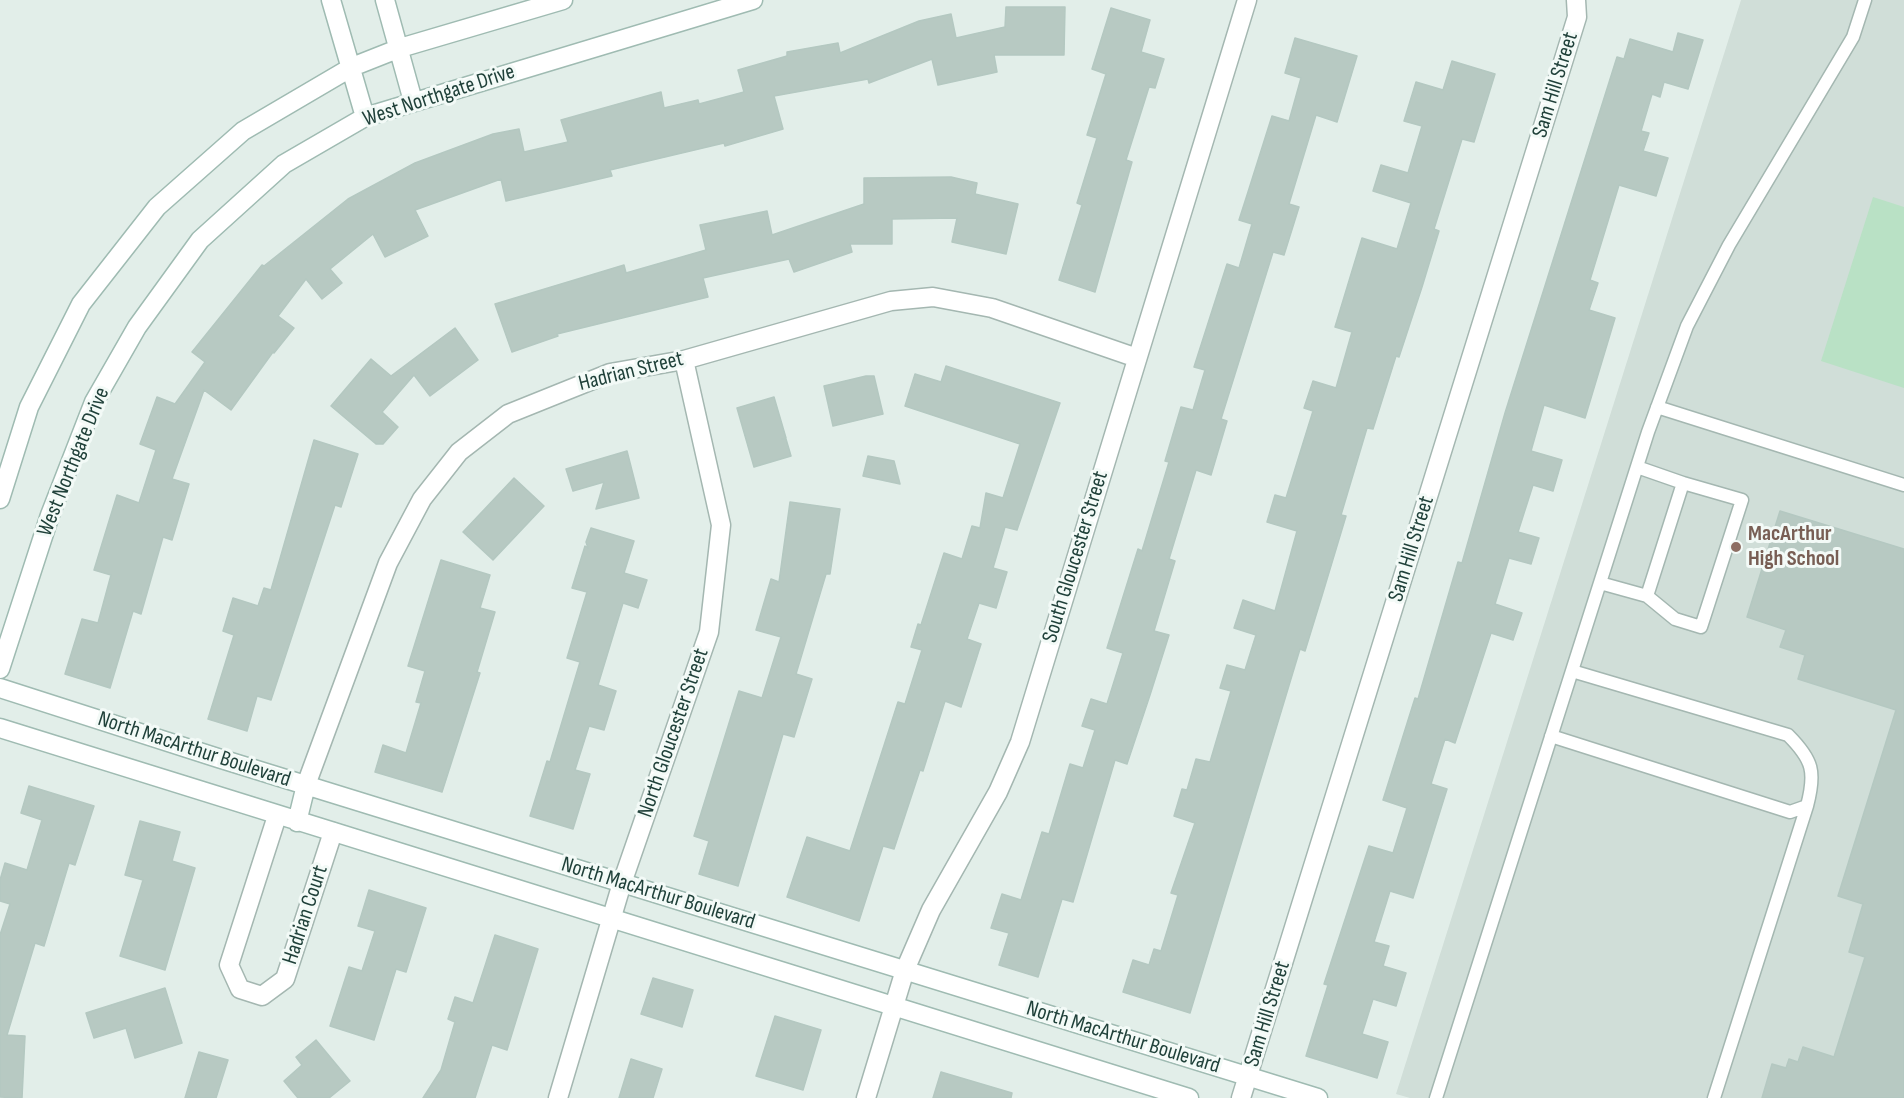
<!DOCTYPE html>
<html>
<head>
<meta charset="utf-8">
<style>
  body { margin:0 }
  canvas { display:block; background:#e2eee9 }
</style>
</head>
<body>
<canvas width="1904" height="1098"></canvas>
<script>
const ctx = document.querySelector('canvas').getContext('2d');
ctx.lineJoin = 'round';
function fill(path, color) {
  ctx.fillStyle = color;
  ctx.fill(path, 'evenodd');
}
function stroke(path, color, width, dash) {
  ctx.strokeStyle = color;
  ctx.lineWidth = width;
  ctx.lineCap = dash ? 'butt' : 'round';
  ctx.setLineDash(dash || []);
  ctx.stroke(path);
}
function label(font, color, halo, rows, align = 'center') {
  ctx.font = font + ' "Sofia Sans Condensed",sans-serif';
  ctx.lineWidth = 6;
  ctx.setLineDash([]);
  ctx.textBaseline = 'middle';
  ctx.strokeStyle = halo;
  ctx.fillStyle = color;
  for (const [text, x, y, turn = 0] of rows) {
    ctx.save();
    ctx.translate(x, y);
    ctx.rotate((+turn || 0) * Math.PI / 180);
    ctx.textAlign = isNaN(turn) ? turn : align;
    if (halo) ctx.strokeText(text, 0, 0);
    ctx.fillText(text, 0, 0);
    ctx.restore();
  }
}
const built = new Path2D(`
  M 1741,0 L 1904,0 L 1904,1098 L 1410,1098 L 1396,1094 Z`);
const green = new Path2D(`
  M 1873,197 L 1904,207 L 1904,388 L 1821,361 Z`);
const building = new Path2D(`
  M 1006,7 L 1065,7 L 1064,55 L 994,55 L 997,72 L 938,85 L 932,59 L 869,83 L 868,79 L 774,96 L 783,129 L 725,146 L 724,143 L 610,170 L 612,176 L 506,201 L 501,179 L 415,210 L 428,236 L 385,257 L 373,234 L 330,269 L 342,283 L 322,299 L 306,279 L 278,316 L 294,328 L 274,353 L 273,352 L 231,410 L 204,390 L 172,479 L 189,484 L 172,540 L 163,537 L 141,614 L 133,611 L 110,688 L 65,674 L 82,619 L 98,623 L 111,575 L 94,570 L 117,495 L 139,503 L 156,450 L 140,444 L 157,397 L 175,404 L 205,362 L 192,352 L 262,265 L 264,266 L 348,199 L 415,163 L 493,134 L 519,129 L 524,152 L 568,142 L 561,120 L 661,92 L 664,108 L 698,100 L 699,104 L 744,92 L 738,70 L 787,56 L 787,52 L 838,43 L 840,53 L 919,21 L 951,14 L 956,38 L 1005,27 Z
  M 1111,8 L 1150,20 L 1141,52 L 1164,59 L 1155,88 L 1149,87 L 1126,160 L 1132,162 L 1095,292 L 1059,280 L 1082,205 L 1077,203 L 1097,138 L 1087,135 L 1106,74 L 1092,69 Z
  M 1678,33 L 1703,40 L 1688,89 L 1664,82 L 1660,97 L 1652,94 L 1641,131 L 1649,133 L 1643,151 L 1668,158 L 1656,196 L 1619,185 L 1590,280 L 1598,283 L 1589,310 L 1615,318 L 1585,418 L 1544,405 L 1531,451 L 1562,460 L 1553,491 L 1533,485 L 1518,532 L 1539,538 L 1531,564 L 1509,558 L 1495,604 L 1522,613 L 1513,640 L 1491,633 L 1455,743 L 1445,739 L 1431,784 L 1447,789 L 1413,898 L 1390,891 L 1374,942 L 1389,946 L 1383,966 L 1406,973 L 1396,1006 L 1373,999 L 1362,1034 L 1388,1042 L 1377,1078 L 1306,1056 L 1328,985 L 1324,984 L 1369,846 L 1393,853 L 1407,808 L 1383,800 L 1415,698 L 1418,699 L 1458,562 L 1462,563 L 1505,413 L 1617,57 L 1624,59 L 1630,39 L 1673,52 Z
  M 1295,38 L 1357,56 L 1337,122 L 1316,115 L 1289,204 L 1299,207 L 1284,255 L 1273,252 L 1221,419 L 1227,421 L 1211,475 L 1196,470 L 1169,559 L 1175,561 L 1154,631 L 1169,635 L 1150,695 L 1127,764 L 1115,760 L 1073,902 L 1062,899 L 1038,977 L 999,965 L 1009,933 L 991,928 L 1002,894 L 1021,900 L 1042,832 L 1049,834 L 1070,764 L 1083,768 L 1095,730 L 1082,726 L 1091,699 L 1107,704 L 1123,653 L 1107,648 L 1138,549 L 1142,551 L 1169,462 L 1165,461 L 1181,407 L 1193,410 L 1205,370 L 1194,367 L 1227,264 L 1239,268 L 1252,224 L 1239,220 L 1248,192 L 1272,116 L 1289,121 L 1301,78 L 1285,73 Z
  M 1452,61 L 1495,74 L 1474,142 L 1462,139 L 1434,229 L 1439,231 L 1422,287 L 1399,357 L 1396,356 L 1373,429 L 1367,428 L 1341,515 L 1346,516 L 1321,599 L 1305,651 L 1300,649 L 1190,1013 L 1123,992 L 1133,960 L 1149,965 L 1154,949 L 1161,951 L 1178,895 L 1171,893 L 1195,823 L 1174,816 L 1182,789 L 1187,790 L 1196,759 L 1210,762 L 1231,691 L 1220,688 L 1227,665 L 1245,670 L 1256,635 L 1234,628 L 1243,600 L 1275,611 L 1297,531 L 1267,522 L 1275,495 L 1286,498 L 1313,411 L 1304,408 L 1313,381 L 1336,388 L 1352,332 L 1335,327 L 1362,238 L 1397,249 L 1411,203 L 1373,191 L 1381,165 L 1408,173 L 1422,126 L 1404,121 L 1416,82 L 1443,90 Z
  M 951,177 L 977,183 L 975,194 L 1018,204 L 1006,254 L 952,242 L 957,218 L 892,219 L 892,244 L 850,244 L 852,252 L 794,272 L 789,259 L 703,278 L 708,297 L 557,334 L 558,336 L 512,352 L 495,304 L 624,265 L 626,273 L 706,250 L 700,225 L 767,211 L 772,235 L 864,204 L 864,178 Z
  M 455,328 L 478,360 L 430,396 L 414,375 L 382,412 L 398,427 L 383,444 L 376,444 L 331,406 L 371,359 L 391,376 Z
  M 946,366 L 1060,403 L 1017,530 L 1005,527 L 993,568 L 1007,572 L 996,608 L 979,603 L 967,639 L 981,644 L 961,707 L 945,701 L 923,771 L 920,770 L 894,849 L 883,846 L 859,921 L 787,897 L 807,837 L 850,851 L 898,702 L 905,704 L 922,650 L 911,647 L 918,624 L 921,625 L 944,553 L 962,559 L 972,526 L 980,528 L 986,493 L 1003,498 L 1020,444 L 905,406 L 915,374 L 941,382 Z
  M 866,376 L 874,376 L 883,414 L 833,426 L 824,386 Z
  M 774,397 L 786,438 L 782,439 L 786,439 L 791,456 L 754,467 L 737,408 Z
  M 314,440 L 358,454 L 341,507 L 335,505 L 271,700 L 257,696 L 247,731 L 208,719 L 234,635 L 223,631 L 233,598 L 258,606 L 264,588 L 271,590 Z
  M 627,451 L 639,498 L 596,509 L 604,482 L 573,491 L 566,469 Z
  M 868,456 L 894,461 L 900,484 L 863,476 Z
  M 514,478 L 544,506 L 493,560 L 463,532 Z
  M 790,502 L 840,509 L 830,574 L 826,574 L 796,674 L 812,679 L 794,737 L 783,734 L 738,886 L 699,874 L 709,841 L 694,836 L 739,691 L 762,698 L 781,637 L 756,630 L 771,579 L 779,582 Z
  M 1780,511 L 1904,549 L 1904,1098 L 1762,1098 L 1772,1064 L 1786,1068 L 1789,1059 L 1798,1062 L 1803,1047 L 1834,1057 L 1865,957 L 1849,952 L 1863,904 L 1838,896 L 1896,710 L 1798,679 L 1805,655 L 1780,647 L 1786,630 L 1747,617 Z
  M 591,528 L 634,541 L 624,573 L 647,580 L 638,608 L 623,603 L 598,685 L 616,691 L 604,730 L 589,726 L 575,770 L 590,774 L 573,829 L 530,816 L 547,761 L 550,762 L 580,662 L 567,658 L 587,592 L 572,588 L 585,546 L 588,548 L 586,542 Z
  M 441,560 L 490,575 L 480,608 L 495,612 L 477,672 L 480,673 L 442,792 L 375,772 L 383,745 L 406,753 L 421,703 L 416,702 L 425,671 L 408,666 Z
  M 29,786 L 94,806 L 75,865 L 69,863 L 44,946 L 35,943 L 7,1035 L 25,1036 L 22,1098 L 0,1097 L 0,935 L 10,904 L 0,901 L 0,880 L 5,863 L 27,870 L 42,820 L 21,813 Z
  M 140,821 L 180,832 L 172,861 L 195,868 L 165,970 L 120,956 L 143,880 L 125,875 Z
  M 369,890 L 426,908 L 406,972 L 396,969 L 374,1040 L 330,1026 L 349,967 L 362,971 L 375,931 L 358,926 Z
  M 495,935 L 538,949 L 507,1050 L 492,1045 L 475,1098 L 423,1098 L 441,1070 L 455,1022 L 448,1019 L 455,997 L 473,1003 Z
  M 653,978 L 693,990 L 682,1027 L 641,1014 Z
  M 165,988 L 182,1043 L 135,1058 L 126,1028 L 94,1038 L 86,1013 Z
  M 775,1016 L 821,1030 L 803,1090 L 756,1076 Z
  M 316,1040 L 350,1081 L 329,1098 L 298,1098 L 284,1081 L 302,1065 L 296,1057 Z
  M 199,1052 L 228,1060 L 216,1098 L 185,1098 Z
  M 631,1059 L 662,1069 L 653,1098 L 619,1098 Z
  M 941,1072 L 1012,1093 L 1011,1098 L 933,1098 Z`);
const lane = new Path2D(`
  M 1657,407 L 1904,485
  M 1600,583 L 1647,596 L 1683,483 L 1637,467
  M 1647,596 L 1675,619 L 1701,627 L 1742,500 L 1683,483
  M 1551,736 L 1790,812 L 1807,806 C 1816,772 1813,760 1788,735 L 1572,671
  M 1436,1098 L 1648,432 L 1687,326 L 1729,245 L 1853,37 L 1865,0
  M 1714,1098 L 1807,806`);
const street = new Path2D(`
  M 306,785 L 388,563 L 422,499 L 459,452 L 508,414 L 610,373 L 684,360 L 891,301 L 933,297 L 992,308 L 1137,358
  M 277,816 L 229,965 L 240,989 L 262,996 L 285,979 L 333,832
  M 558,1098 L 622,883 L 709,632 L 721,525 L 684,360
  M 866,1098 L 905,970 L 931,910 L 998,792 L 1020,742 L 1247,0
  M 1241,1098 L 1577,17 L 1576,0`);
const secondary = new Path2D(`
  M 331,0 L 365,117
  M 385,0 L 413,101
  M 0,499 L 29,407 L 81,304 L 157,207 L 243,131 L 352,67 L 400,48 L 563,0
  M 0,669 L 50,515 L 94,402 L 137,327 L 200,240 L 284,164 L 365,117 L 753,0
  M 0,688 L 218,758 L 1318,1098
  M 0,728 L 1189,1098
  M 297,822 L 306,785`);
const markers = [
  [1736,547,6,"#8d6e63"]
];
const streetNames = [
  ["Sam Hill Street",1556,85,-73],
  ["West Northgate Drive",439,96,-18],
  ["Hadrian Street",631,372,-14],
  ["West Northgate Drive",74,462,-68],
  ["Sam Hill Street",1412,549,-73],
  ["South Gloucester Street",1076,557,-73],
  ["North Gloucester Street",674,733,-71],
  ["North MacArthur Boulevard",194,750,18],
  ["North MacArthur Boulevard",658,894,17],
  ["Hadrian Court",306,915,-72],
  ["Sam Hill Street",1268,1014,-73],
  ["North MacArthur Boulevard",1123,1038,17]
];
const educationNames = [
  ["MacArthur",1748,534],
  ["High School",1748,559]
];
fill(built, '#d0ded8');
fill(green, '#b9e1c5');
fill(building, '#b7c9c2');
stroke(building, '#b4c8c1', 1.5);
stroke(lane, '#a4b7b1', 15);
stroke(street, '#a4b7b1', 21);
stroke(secondary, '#9fbbb2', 21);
stroke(lane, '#fff', 12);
stroke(street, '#fff', 18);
stroke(secondary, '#fff', 18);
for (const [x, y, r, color] of markers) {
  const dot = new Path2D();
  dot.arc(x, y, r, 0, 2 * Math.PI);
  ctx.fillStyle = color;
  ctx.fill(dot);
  stroke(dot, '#f3faf7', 2);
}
label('22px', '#20413a', '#f3faf7', streetNames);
label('bold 22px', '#785e54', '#f3faf7', educationNames, 'left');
</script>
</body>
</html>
